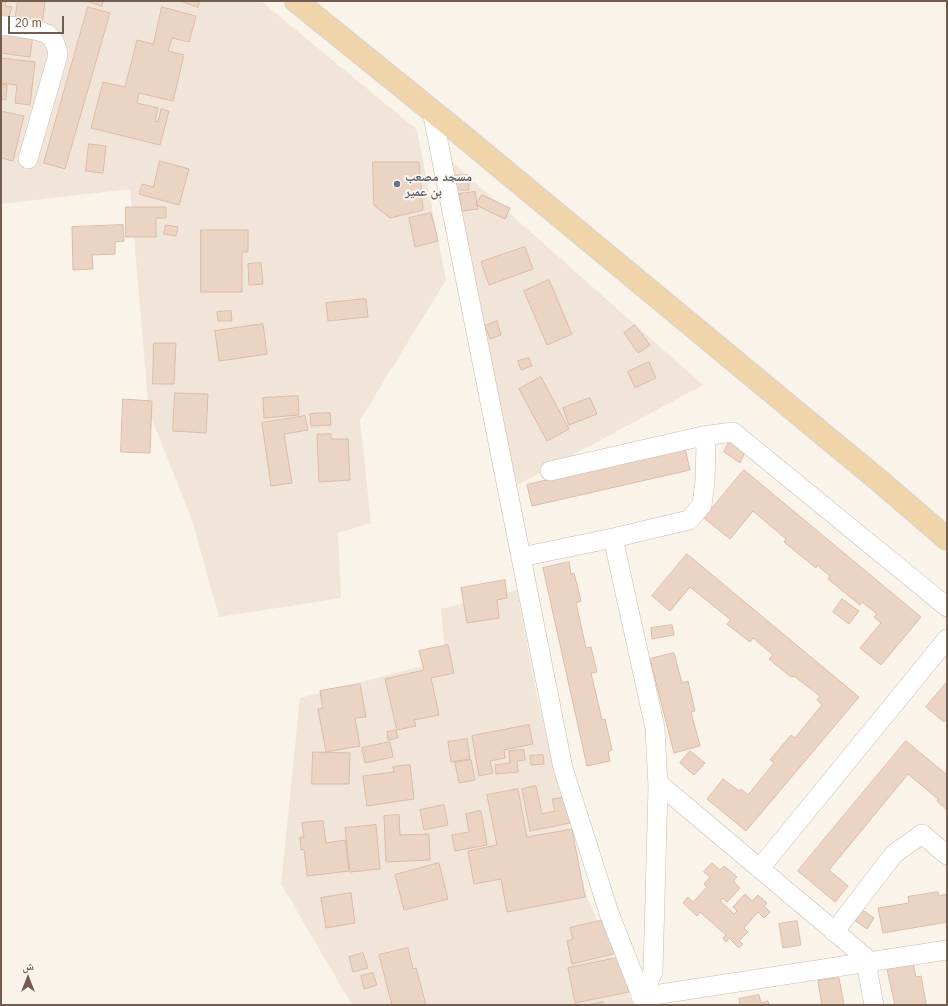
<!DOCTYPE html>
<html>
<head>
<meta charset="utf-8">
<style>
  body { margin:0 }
  #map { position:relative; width:948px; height:1006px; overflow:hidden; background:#faf3e9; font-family:Arial,"Noto Naskh Arabic",sans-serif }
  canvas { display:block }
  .frame { position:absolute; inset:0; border:2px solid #715c50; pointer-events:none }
  .north { position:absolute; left:8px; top:958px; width:40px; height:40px; -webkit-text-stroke:3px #fdf7ef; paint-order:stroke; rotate:0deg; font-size:11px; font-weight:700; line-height:16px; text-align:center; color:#715c50 }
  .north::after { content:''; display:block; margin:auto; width:14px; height:18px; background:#715c50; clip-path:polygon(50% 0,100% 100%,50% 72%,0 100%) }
  .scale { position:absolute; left:8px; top:16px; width:56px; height:18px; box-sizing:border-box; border:2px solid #715c50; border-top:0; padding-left:5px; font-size:12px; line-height:14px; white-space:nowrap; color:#715c50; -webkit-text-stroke:3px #fdf7ef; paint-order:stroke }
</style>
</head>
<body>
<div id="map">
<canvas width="948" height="1006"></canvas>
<div class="frame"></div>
<div class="north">ش</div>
<div class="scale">20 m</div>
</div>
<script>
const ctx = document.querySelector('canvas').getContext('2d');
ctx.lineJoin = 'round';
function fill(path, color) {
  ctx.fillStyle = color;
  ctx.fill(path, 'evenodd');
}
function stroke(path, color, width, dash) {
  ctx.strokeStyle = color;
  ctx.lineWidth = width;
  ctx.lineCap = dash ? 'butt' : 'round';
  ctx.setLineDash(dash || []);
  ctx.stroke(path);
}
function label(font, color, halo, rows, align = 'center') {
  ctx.font = font + ' Arial,"Noto Naskh Arabic",sans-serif';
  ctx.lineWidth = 4;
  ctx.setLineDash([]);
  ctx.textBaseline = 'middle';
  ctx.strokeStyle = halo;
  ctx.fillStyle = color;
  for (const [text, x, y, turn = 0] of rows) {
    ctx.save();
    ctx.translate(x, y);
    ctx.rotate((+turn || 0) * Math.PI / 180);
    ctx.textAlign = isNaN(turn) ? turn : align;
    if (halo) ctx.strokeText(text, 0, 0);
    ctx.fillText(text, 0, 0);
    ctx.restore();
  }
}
const residential = new Path2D(`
  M 1,1 L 261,1 L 417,130 L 446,280 L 360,420 L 371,523 L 338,533 L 341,598 L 219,617 L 192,520 L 149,412 L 130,189 L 1,204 Z
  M 436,148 L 703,385 L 517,485 Z
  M 517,590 L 538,701 L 586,894 L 633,1005 L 352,1005 L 281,884 L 300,698 L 446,660 L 441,609 Z`);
const building = new Path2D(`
  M 1,1 L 6,1 L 5,6 L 12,7 L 8,19 L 1,17 Z
  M 18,1 L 45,1 L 42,26 L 15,21 Z
  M 87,1 L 103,1 L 102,6 Z
  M 181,1 L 200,1 L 198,7 Z
  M 88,7 L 110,13 L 65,169 L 44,163 Z
  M 162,7 L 196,16 L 189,42 L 172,38 L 168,51 L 184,55 L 173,101 L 139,93 L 137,103 L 158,108 L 155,121 L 158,122 L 161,109 L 169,111 L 160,145 L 91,128 L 103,82 L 125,87 L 137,40 L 153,44 Z
  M 1,31 L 33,35 L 30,57 L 1,53 Z
  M 1,58 L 35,62 L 30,105 L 15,103 L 17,85 L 1,83 Z
  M 1,84 L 7,85 L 6,100 L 1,99 Z
  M 1,111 L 24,116 L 13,161 L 1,158 Z
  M 89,144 L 106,146 L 103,173 L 86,171 Z
  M 160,161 L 189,169 L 179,205 L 139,194 L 142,184 L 153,187 Z
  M 373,162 L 419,162 L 423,210 L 390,218 L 374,205 Z
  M 455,175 L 469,175 L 469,190 L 455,190 Z
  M 475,192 L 478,209 L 462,211 L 459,194 Z
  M 482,195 L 510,208 L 505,219 L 476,205 Z
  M 126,207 L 166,207 L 166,218 L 156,218 L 156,237 L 126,237 Z
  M 431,213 L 438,241 L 415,247 L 409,218 Z
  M 123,225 L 124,241 L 115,242 L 115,254 L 92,255 L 93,269 L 73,270 L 72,227 Z
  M 166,225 L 178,227 L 176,236 L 164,234 Z
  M 201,230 L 248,230 L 248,252 L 242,252 L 242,292 L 201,292 Z
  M 525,247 L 533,269 L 489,285 L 481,262 Z
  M 261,263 L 263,284 L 249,285 L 248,264 Z
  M 549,280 L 572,334 L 547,345 L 524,291 Z
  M 366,299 L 368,317 L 328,321 L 326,303 Z
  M 231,311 L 232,321 L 218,321 L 217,312 Z
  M 497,321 L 501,335 L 490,339 L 485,326 Z
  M 263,324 L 267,354 L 219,361 L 215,331 Z
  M 635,325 L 650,345 L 638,353 L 624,333 Z
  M 154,343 L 176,343 L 174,384 L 153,384 Z
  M 529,358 L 532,366 L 521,370 L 518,361 Z
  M 649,362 L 656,378 L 635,388 L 628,372 Z
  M 541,377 L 569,429 L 547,441 L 519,389 Z
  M 175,393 L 208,394 L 206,433 L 173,431 Z
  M 298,396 L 299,415 L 264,418 L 263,398 Z
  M 590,398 L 597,414 L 569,425 L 563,408 Z
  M 123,399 L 152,401 L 150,453 L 121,452 Z
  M 330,413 L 331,425 L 311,426 L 310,414 Z
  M 305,416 L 308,430 L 284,434 L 292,483 L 271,486 L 262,423 Z
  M 331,434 L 331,439 L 348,439 L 350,480 L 319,482 L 317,435 Z
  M 731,438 L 748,446 L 740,463 L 724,452 Z
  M 685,448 L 690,470 L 532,506 L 527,485 Z
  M 744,470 L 921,617 L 881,665 L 860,648 L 881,623 L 874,617 L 877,614 L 862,602 L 860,605 L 828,579 L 830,576 L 817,565 L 816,568 L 784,542 L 786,539 L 753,511 L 730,539 L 704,518 Z
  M 687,554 L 859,697 L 746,831 L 707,799 L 723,779 L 739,791 L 741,789 L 748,795 L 774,763 L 770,760 L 791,735 L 795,738 L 822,705 L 817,700 L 820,696 L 794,676 L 791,677 L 769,659 L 773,655 L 753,638 L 750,642 L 727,624 L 731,620 L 690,587 L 670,611 L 652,596 Z
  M 569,562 L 571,574 L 574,573 L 581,601 L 576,603 L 586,648 L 591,647 L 597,672 L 591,673 L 602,720 L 605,719 L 612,750 L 608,752 L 610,761 L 587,766 L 543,568 Z
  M 505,580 L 507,598 L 497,600 L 499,618 L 467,623 L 461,588 Z
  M 842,599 L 859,611 L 849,624 L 833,612 Z
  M 672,625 L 674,635 L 652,639 L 651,628 Z
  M 448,645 L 454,673 L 431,678 L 439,715 L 414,720 L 416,726 L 397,730 L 385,679 L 424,670 L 419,651 Z
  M 674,653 L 682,683 L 688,681 L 695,711 L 691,712 L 700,746 L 674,753 L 650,659 Z
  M 947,682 L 947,718 L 944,722 L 926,707 Z
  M 360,684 L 366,717 L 355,718 L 360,746 L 326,752 L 318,709 L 323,708 L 320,691 Z
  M 529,725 L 533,744 L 504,750 L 505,758 L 490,761 L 493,773 L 479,776 L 472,736 Z
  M 396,730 L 398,738 L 388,740 L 387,732 Z
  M 467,739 L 470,759 L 451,762 L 448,742 Z
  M 906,741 L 947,775 L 947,810 L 937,801 L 938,799 L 908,774 L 829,870 L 848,886 L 835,902 L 798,871 Z
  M 390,742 L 393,757 L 365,763 L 362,748 Z
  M 524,750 L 525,760 L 517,761 L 518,772 L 496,774 L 495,765 L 510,763 L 509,751 Z
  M 690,751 L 705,763 L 694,775 L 680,763 Z
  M 313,752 L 350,753 L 349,784 L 312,784 Z
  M 543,755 L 544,764 L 531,765 L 530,756 Z
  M 471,760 L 475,780 L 459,783 L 455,763 Z
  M 410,765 L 414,799 L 367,806 L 363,776 L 394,772 L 393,767 Z
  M 536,786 L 542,814 L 555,811 L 552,799 L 565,797 L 570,823 L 530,831 L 522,789 Z
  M 518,789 L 527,837 L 572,829 L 585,897 L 507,912 L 501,879 L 474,884 L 468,851 L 497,845 L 487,795 Z
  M 444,805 L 448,825 L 424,830 L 420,810 Z
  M 481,811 L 487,845 L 455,851 L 452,835 L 469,832 L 466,814 Z
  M 399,815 L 400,835 L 429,834 L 430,860 L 386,862 L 384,816 Z
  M 323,821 L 326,843 L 345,840 L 349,871 L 307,876 L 304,849 L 301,850 L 300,837 L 304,837 L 302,823 Z
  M 376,825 L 380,869 L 350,872 L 345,828 Z
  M 439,863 L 448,899 L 404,910 L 395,875 Z
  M 712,863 L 720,870 L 724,866 L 737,877 L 733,881 L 740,888 L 727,902 L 723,898 L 720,901 L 734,914 L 737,911 L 733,907 L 745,894 L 752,901 L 758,895 L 767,903 L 764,906 L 770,912 L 764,918 L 758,912 L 744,928 L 748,932 L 739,941 L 743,944 L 739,948 L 729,938 L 726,942 L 723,938 L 726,935 L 700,912 L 697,916 L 683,903 L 688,897 L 693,902 L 707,887 L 704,884 L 710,877 L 704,872 Z
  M 938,892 L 939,896 L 947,894 L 947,922 L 883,933 L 878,908 L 909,903 L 908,897 Z
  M 351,893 L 355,923 L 326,928 L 321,898 Z
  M 861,909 L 874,918 L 867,929 L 854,920 Z
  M 608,919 L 617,953 L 572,964 L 567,941 L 573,939 L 570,928 Z
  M 797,921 L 801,945 L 783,948 L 779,924 Z
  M 408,948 L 413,969 L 416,968 L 426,1005 L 392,1005 L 379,955 Z
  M 363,953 L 368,968 L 353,972 L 349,957 Z
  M 622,957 L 629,992 L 575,1003 L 568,968 Z
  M 913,964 L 916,977 L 921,976 L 926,1003 L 922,1005 L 895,1005 L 887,969 Z
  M 373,973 L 377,985 L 364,989 L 361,976 Z
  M 839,978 L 844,1005 L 822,1005 L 818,981 Z
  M 759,995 L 761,1003 L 768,1001 L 769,1005 L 740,1005 L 739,999 Z
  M 603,1002 L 604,1005 L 588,1005 Z`);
const minor = new Path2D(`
  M 1,26 C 8,25 16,27 23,28 C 43,31 55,32 58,55 L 28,159
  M 432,111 L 563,768 L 609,913 L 645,1005
  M 550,471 L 703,436 L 733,432 L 947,607
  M 613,538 L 655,728 L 658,787 L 653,972 L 641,997
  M 521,557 L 613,538 L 689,520 L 702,505 L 705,481 L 706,444 L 703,436
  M 658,783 L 865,957 L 874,1005
  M 760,868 L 947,639
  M 834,932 L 894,854 L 922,834 L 947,855
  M 641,997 L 947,950`);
const major = new Path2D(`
  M 296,1 L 458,132 L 882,483 L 947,539`);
const markers = [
  [397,184,4,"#6b7280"]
];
const worshipNames = [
  ["مسجد مصعب",405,177],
  ["بن عمير",405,192]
];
fill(residential, '#f0e5d8');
fill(building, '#ecd4c4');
stroke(building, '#dcbba7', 1);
stroke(minor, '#cbbbb0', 20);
stroke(major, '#d7d1ce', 24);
stroke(minor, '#fff', 19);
stroke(major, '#f0d5aa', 22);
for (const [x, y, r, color] of markers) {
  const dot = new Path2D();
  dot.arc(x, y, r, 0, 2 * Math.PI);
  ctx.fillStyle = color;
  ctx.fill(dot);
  stroke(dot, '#fdf7ef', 1.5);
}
label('bold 13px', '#5b616d', '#fdf7ef', worshipNames, 'left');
</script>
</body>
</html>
